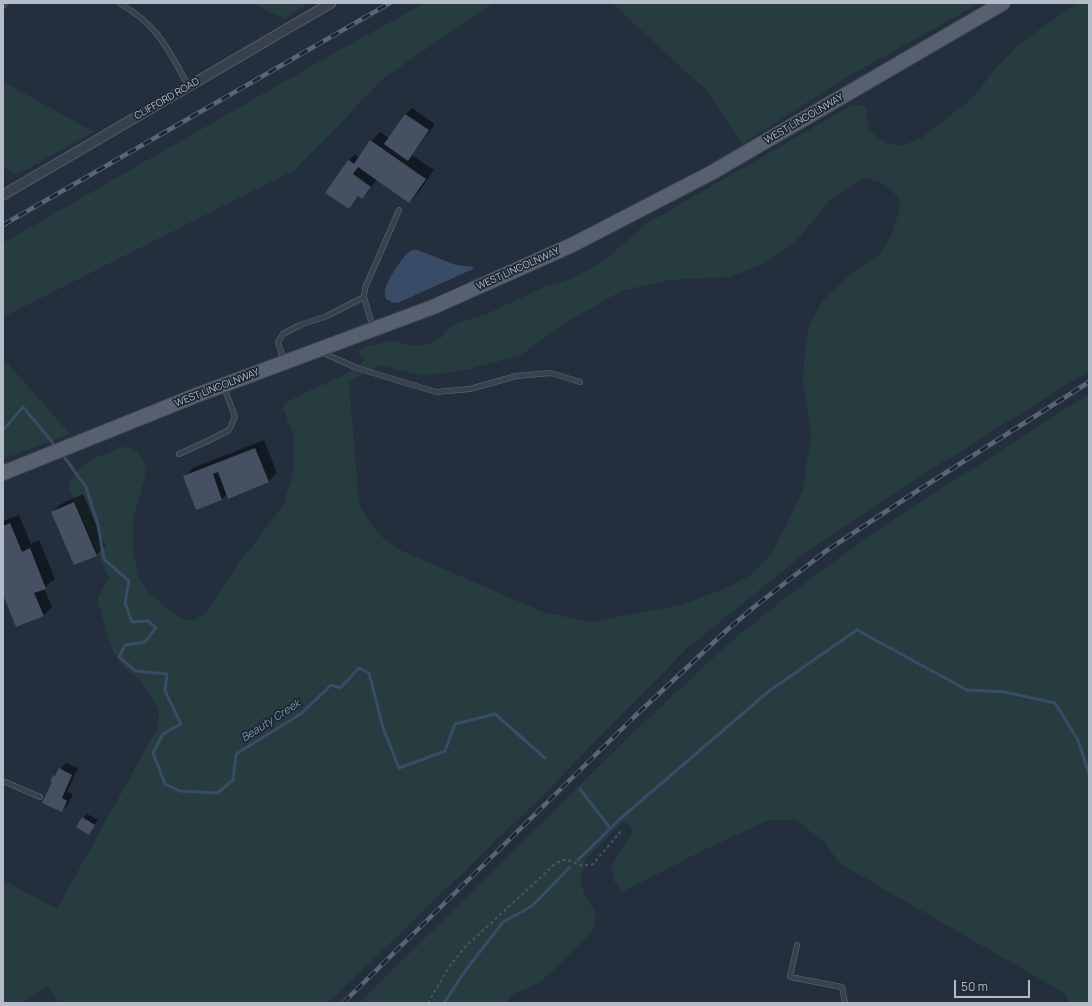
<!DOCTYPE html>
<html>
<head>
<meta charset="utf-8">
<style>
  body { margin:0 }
  #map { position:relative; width:1092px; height:1006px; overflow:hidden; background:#242f3e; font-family:Manrope,sans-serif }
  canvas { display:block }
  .frame { position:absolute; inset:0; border:4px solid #b4bcc9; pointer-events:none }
  .scale { position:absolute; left:954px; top:980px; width:76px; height:18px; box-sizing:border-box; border:2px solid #b4bcc9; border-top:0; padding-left:5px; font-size:12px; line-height:14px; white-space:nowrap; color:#b4bcc9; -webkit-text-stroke:3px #1d2633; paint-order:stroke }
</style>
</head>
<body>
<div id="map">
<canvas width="1092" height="1006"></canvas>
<div class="frame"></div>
<div class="scale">50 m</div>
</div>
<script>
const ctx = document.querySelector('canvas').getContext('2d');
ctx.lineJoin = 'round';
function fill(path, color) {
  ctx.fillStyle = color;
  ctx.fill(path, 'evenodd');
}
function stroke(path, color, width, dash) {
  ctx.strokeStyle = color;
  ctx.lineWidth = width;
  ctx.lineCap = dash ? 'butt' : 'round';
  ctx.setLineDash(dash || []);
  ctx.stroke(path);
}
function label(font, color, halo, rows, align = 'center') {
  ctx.font = font + ' Manrope,sans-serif';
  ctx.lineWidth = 3.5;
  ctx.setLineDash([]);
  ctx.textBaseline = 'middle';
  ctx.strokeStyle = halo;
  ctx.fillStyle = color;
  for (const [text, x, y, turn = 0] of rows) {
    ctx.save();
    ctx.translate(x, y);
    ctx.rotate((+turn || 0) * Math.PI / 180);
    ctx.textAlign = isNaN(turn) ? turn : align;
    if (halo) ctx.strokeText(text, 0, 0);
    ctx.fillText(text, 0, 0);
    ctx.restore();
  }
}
const green = new Path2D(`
  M 251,3 L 309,3 L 284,19 Z
  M 425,3 L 494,3 L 385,77 L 295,170 L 3,317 L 3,243 L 343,48 Z
  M 608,3 L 980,3 L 847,77 L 742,144 L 707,91 L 616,7 Z
  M 1077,3 L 1089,3 L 1089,371 L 929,471 L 810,549 L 685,650 L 536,802 L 328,1003 L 59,1003 L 47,986 L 22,1003 L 3,1003 L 3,880 L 57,909 L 158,727 L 159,711 L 146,688 L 135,675 L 125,669 L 112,650 L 97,599 L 109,578 L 68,486 C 75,466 94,457 114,451 C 118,449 124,446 129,447 C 139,450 145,462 146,472 L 133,521 L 133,552 L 139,578 L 151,595 L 173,613 L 185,620 L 195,620 L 206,612 L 239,562 L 256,542 L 284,503 L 293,474 L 294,437 L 282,405 L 302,394 L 342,376 L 365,360 L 359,354 L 364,347 L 392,341 L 412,346 L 427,345 L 441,338 L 447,330 L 459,322 L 487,314 L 544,287 L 574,278 L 602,262 L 646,224 L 852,105 L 862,105 L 866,108 L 869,129 L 877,137 L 888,144 L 904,145 L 921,138 L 970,100 L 980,89 L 993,71 L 1018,45 ZM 863,178 C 884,182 890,184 901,204 L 893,232 L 881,253 L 852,273 L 823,300 L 810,324 L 805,347 L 803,381 L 811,435 L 803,490 L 784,530 L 771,554 L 751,575 L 726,588 L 681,605 L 590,622 L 543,612 L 402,551 L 378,534 L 359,506 L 349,382 L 379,365 L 424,376 L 470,369 L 521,355 L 562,325 L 621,291 L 669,280 L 729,277 L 763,264 L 796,241 L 832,198 Z
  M 3,81 L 93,132 L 17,175 L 3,167 Z
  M 3,358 L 70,434 L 3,459 Z
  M 1089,394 L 1089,1003 L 1068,1003 L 1066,994 L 839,863 L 825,842 L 795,820 L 768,820 L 696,854 L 622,892 L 614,881 L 611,867 L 633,831 L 629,824 L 623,821 L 586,859 L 580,880 L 585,896 L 596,914 L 593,931 L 555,969 L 537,984 L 513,994 L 507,1003 L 359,1003 L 636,730 L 728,644 L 798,588 L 879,529 Z`);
const water = new Path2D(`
  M 412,250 L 417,250 L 456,265 L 473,267 L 473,269 L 400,302 L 394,303 L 386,299 C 385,296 384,293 385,290 C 388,279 403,255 412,250 Z`);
const shadow = new Path2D(`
  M 412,108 L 435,124 L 412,155 L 434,170 L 418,193 L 409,202 L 377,179 L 368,192 L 362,198 L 359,196 L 349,208 L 327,192 L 355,166 L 355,164 L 349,160 L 355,154 L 359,158 L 371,141 L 380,132 L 389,138 L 406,114 Z
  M 264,440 L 277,473 L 268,482 L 227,494 L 222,499 L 197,509 L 184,477 L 193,468 Z
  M 83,494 L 105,546 L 96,555 L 52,512 L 61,504 Z
  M 19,515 L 31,544 L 39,540 L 55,579 L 44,588 L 52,607 L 43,616 L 3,591 L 3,521 Z
  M 66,763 L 78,768 L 67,792 L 73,794 L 68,805 L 62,811 L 53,782 L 54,776 Z
  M 87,814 L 98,820 L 89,834 L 83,818 Z`);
const stream = new Path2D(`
  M 3,430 L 23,407 L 53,443
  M 65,458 L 86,487 L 98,525 L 104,559 L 129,581 L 125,603 L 132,622 L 148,621 L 156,628 L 145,642 L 125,645 L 119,657 L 136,671 L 167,674 L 165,691 L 181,724 L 163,734 L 153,753 L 165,784 L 180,791 L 217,793 L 233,780 L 236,754 L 302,713 L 331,685 L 340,688 L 359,668 L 369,673 L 383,728 L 399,768 L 445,751 L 455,724 L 495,714 L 545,758
  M 580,789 L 610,828
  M 578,860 L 621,818 L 769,691 L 857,630 L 967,690 L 1005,692 L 1055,703 L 1078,740 L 1089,774
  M 444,1003 L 465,971 L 503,922 L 532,906 L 570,867`);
const building = new Path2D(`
  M 405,114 L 429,130 L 408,161 L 384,144 Z
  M 370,140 L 426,179 L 409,203 L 358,167 L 353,174 L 371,187 L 362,199 L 358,196 L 349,209 L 325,193 L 348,160 L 354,164 Z
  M 255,448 L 269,482 L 228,499 L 218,472 L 213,474 L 222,500 L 196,510 L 183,476 Z
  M 74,502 L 97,556 L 74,565 L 51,512 Z
  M 10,523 L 22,552 L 30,548 L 46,589 L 34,593 L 44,616 L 16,627 L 3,594 L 3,526 Z
  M 59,768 L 72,775 L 62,798 L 67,801 L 62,812 L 42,803 L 52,782 L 50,782 L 53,775 L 55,776 Z
  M 82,817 L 95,825 L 89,835 L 76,827 Z`);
const path = new Path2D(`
  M 428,1003 L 449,967 L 465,947 L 554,865 L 562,860 L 568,860 L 583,866 L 593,864 L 622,830`);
const service = new Path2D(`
  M 119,3 C 158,25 168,49 189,87
  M 3,6 L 5,3
  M 373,328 L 364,297 L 365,288 L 399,210
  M 321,352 L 357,368 L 436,392 L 470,389 L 516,376 L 551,373 L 580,382
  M 284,361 L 278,342 L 283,334 L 300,325 L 327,316 L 364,297
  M 179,454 L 212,439 L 229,430 L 235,417 L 224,387
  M 3,781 L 40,797
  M 797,945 L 790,977 L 842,987 L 845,1003`);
const minor = new Path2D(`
  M 3,195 L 331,3`);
const primary = new Path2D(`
  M 3,473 L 197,395 L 433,307 L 572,245 L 711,173 L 1003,3`);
const rail = new Path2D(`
  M 3,225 L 390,3
  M 343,1003 L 634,717 L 727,630 L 754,607 L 826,551 L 917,491 L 1089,382`);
const streetNames = [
  ["CLIFFORD ROAD",167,99,-30],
  ["WEST LINCOLNWAY",804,119,-30],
  ["WEST LINCOLNWAY",518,269,-24],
  ["WEST LINCOLNWAY",217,388,-21]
];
const waterNames = [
  ["Beauty Creek",271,721,-33]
];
fill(green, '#263c3f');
fill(water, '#394c67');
fill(shadow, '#0007');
stroke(stream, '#394c67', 3);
fill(building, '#455162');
stroke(service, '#565f6c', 6);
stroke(minor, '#565f6c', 11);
stroke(primary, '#414a57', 16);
stroke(path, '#44595c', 2, [3, 3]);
stroke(service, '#38414e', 4.5);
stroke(minor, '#38414e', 9);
stroke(primary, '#56606e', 14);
stroke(rail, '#5a6575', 4.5);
stroke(rail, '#1d2633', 3, [9]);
label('10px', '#b4bcc9', '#1d2633', streetNames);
label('italic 11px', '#7c92b1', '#1d2633', waterNames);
</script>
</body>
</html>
